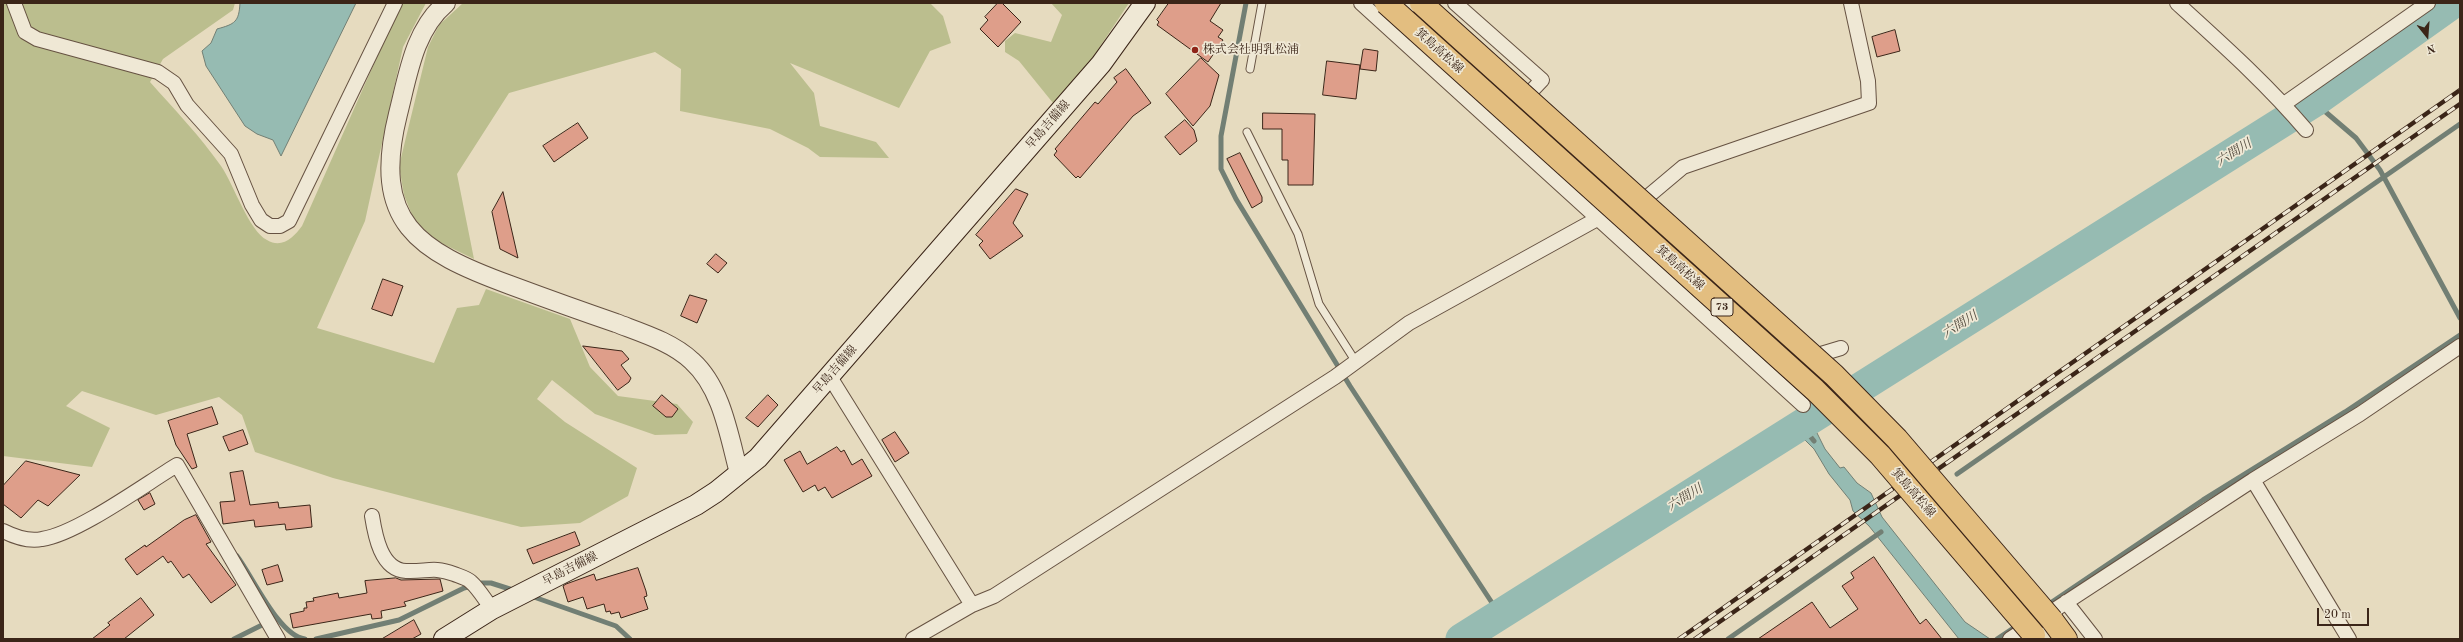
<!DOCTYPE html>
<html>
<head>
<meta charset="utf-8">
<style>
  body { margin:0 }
  #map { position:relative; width:2463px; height:642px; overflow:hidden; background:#e6dbbf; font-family:"Old Standard TT",serif }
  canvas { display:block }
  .frame { position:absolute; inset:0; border:4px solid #3b2518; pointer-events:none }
  .north { position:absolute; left:2407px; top:16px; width:40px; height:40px; -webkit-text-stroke:3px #efe8d5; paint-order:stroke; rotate:163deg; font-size:11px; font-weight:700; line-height:16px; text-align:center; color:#3b2518 }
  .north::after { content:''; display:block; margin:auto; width:14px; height:18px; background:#3b2518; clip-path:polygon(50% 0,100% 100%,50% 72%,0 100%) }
  .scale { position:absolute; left:2317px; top:608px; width:52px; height:18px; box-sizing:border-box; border:2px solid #3b2518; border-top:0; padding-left:5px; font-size:12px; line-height:14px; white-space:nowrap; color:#3b2518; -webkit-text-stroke:3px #efe8d5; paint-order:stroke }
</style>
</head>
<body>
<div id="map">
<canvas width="2463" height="642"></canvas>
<div class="frame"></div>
<div class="north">N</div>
<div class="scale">20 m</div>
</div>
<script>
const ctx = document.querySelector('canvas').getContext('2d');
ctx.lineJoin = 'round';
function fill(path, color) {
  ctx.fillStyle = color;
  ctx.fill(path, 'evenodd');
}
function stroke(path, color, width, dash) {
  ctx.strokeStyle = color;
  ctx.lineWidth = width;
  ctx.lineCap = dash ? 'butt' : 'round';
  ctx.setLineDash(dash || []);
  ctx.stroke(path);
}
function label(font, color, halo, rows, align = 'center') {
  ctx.font = font + ' "Old Standard TT","Noto Serif JP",serif';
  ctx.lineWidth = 3.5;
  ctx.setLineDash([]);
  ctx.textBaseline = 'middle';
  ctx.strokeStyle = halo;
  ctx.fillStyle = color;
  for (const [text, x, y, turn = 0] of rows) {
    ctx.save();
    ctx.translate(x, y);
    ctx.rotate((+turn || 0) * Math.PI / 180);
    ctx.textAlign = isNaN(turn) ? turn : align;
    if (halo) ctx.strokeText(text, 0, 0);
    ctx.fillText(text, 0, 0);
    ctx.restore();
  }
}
const green = new Path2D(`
  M 3,3 L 235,3 L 233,10 L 163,59 L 150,82 C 174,109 200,136 221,166 C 234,185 249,231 267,240 C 282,249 294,237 302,226 L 401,3 L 426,3 L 403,47 L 365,221 L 317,328 L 434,363 L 457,308 L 479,305 L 486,289 L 570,319 L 590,367 L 618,396 L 677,404 L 693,422 L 687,434 L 655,435 L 595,414 L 552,380 L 537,399 L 565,422 L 637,468 L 628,496 L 580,523 L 521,527 L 333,478 L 255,452 L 242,415 L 219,397 L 156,415 L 82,391 L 66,406 L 110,428 L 92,467 L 3,456 Z
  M 463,3 L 930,3 L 943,16 L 951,43 L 930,51 L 899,108 L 790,63 L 814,93 L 820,126 L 876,142 L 889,158 L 820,157 L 808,148 L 770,129 L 680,111 L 681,69 L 655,52 L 509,93 L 457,174 L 474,259 L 437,241 L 414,220 L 404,195 L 399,166 L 428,47 L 439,25 Z
  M 1051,3 L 1129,3 L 1089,63 L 1053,103 L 1019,61 L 1005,52 L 1005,41 L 1015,33 L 1051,42 L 1062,15 Z`);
const water = new Path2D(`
  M 240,3 L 356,3 L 281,156 L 273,140 L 257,134 L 245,126 L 206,66 L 202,51 L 211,43 L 217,29 C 235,24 239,22 240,3 Z
  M 1817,433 L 1825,449 L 1840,468 L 1844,467 L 1857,483 L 1871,493 L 1882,517 L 1965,622 L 1990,639 L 1959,639 L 1869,526 L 1853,511 L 1850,500 L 1829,474 L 1814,449 L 1805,440 Z`);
const stream = new Path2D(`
  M 1246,3 L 1221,136 L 1221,169 L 1236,199 L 1350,386 L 1500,615
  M 2314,102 L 2356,138 L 2380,170 L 2460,318
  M 1801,425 L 1814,441
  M 1957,474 L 2460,124
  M 237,556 C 253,577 279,636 305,639
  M 531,596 L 616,626 L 630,639
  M 2046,606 L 2203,500 L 2345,412 L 2460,335
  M 234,639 L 268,622
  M 316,639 L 399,620 L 464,588 L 482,583 L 491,583 L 516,591
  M 1728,639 L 1881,532
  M 1997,639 L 2018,625`);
const river = new Path2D(`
  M 1461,639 L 2314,102 L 2453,3`);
const building = new Path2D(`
  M 998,3 L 1002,3 L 1021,22 L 998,47 L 980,29 L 988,20 L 985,17 Z
  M 1169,3 L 1221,3 L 1210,21 L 1223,30 L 1218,37 L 1223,40 L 1208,62 L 1157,25 L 1159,22 L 1157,20 Z
  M 1895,30 L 1900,51 L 1877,57 L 1872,37 Z
  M 1365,49 L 1378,51 L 1376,71 L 1360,69 L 1363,50 Z
  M 1201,58 L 1219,75 L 1210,106 L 1193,126 L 1166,94 Z
  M 1327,61 L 1360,65 L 1356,99 L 1323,95 Z
  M 1126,69 L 1151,103 L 1133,116 L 1080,178 L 1078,176 L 1076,178 L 1054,155 L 1057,151 L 1055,149 L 1095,102 L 1098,104 L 1117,82 L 1114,78 Z
  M 1263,113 L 1315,114 L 1313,185 L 1288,185 L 1288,160 L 1282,160 L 1282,129 L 1263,129 Z
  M 1185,120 L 1194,130 L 1197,141 L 1180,155 L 1165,137 Z
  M 578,123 L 588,138 L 554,162 L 543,146 Z
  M 1240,153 L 1262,197 L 1262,202 L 1252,208 L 1227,159 Z
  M 1016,189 L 1028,194 L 1013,223 L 1023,236 L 990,259 L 979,245 L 983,241 L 976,235 Z
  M 503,192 L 518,258 L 500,249 L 492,212 Z
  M 716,254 L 727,263 L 718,273 L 707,264 Z
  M 383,279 L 403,286 L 392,316 L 372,309 Z
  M 690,295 L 707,300 L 697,323 L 681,316 Z
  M 583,346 L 622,351 L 629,359 L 621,365 L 631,378 L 629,382 L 618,390 Z
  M 662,395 L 678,409 L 672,417 L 666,417 L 653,406 Z
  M 768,395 L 778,405 L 758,427 L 746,418 Z
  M 212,407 L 218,424 L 187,434 L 197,467 L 192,469 L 176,445 L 168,421 Z
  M 243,430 L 248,444 L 229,451 L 223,437 Z
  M 895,432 L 909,453 L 895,462 L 882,440 Z
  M 837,447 L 841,452 L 844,450 L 852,465 L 862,459 L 872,476 L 832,498 L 825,487 L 818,491 L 815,485 L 803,492 L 784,460 L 800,451 L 807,464 Z
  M 26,461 L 80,475 L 48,506 L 38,500 L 21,518 L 3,504 L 3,486 Z
  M 243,471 L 250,505 L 278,502 L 279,508 L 310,505 L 312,527 L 286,530 L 285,524 L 255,527 L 254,520 L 223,524 L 220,502 L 235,501 L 230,473 Z
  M 150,493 L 155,504 L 144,510 L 138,500 Z
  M 196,515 L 211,542 L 206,544 L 236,585 L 211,603 L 189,574 L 183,578 L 171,561 L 168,563 L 163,556 L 137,575 L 125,559 L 145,545 L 146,547 L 184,520 Z
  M 575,532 L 580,545 L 533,564 L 527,550 Z
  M 1874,557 L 1920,624 L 1926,619 L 1942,639 L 1758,639 L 1812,602 L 1830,628 L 1858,609 L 1842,586 L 1854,578 L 1851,573 Z
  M 278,565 L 283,581 L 267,585 L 262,570 Z
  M 638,568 L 646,591 L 647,596 L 644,597 L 648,609 L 621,618 L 619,612 L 611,614 L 610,611 L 606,612 L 604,604 L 587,609 L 583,597 L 568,602 L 563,586 L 566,584 L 594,574 L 596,580 Z
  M 396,578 L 401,580 L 440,579 L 443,591 L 404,602 L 406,606 L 381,611 L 382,618 L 372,619 L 371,614 L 293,628 L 290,614 L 304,611 L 304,608 L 307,608 L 306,602 L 314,601 L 313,598 L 338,593 L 339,598 L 367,593 L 365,581 Z
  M 141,598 L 154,615 L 124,639 L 92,639 L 110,625 L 108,623 Z
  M 414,620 L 421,634 L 412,639 L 382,639 Z`);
const service = new Path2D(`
  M 1250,69 L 1262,3
  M 1247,132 L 1298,234 L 1319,304 L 1356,362`);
const minor = new Path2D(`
  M 14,3 L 25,32 L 37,39 L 158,72 L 174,83 L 187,105 L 231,154 L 252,205 L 261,220 L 270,226 L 280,226 L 289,221 L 395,3
  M 1361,3 L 1803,405
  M 1455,3 L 1542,80 L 1504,120
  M 2177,3 C 2222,44 2267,84 2306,130
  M 2284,104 L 2428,3
  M 1781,366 L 1841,348
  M 830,377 L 972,605 L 994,596 L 1335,377 L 1409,323 L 1597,219 L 1639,204 L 1683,167 L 1869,103 L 1868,81 L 1851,3
  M 2253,480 L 2349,639
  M 372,516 C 375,535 381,570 406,571 C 427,572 433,566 454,574 C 459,576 467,578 471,582 C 479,589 485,600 492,609
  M 3,531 C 15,537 28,542 42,539 C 77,534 144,485 177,465 L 278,639
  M 2066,602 L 2095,639
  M 913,639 L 972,605
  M 2010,639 L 2253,480 L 2360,414 L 2460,346`);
const tertiary = new Path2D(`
  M 446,3 C 414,30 408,75 398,114 C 371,222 417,251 510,285 C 545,298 581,311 616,323 C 642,333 672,342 692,361 C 722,388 729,436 739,473`);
const secondary = new Path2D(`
  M 444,639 L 492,609 L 696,505 L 716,492 L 758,458 L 1101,64 L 1145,3`);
const primary = new Path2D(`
  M 2052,620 L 2066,639`);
const rail = new Path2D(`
  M 1679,639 L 2460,90
  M 1695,639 L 2460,104`);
const primaryBridge = new Path2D(`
  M 1386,3 L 1815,390 L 1880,455 L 2034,635
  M 1421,3 L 1834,375 L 1897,439 L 2052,620`);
const markers = [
  [1195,50,4,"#8f2418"]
];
const shields = [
  [1722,307,22]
];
const shieldNames = [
  ["73",1722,307]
];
const poiNames = [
  ["株式会社明乳松浦",1203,50]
];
const streetNames = [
  ["箕島高松線",1439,51,42],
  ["早島吉備線",1048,125,-49],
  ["箕島高松線",1680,268,42],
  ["早島吉備線",835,370,-49],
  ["箕島高松線",1913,493,49],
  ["早島吉備線",570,569,-27]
];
const waterNames = [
  ["六間川",2234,153,-32],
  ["六間川",1960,325,-32],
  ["六間川",1685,498,-32]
];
fill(green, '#bbbe8e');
fill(water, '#96bbb2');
stroke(water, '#727f74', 1);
stroke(stream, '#727f74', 5);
stroke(river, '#96bbb2', 31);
fill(building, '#de9e8a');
stroke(building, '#3b2518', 1);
stroke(service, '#665242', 9);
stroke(minor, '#665242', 16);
stroke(tertiary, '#665242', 20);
stroke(secondary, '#3b2518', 22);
stroke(primary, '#3b2518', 24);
stroke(service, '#efe8d5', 7);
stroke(minor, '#efe8d5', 14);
stroke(tertiary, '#efe8d5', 18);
stroke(secondary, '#efe8d5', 20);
stroke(primary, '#e3be80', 22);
stroke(rail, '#3b2518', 4.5);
stroke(rail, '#efe8d5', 3, [9]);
stroke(primaryBridge, '#3b2518', 24, []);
stroke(primaryBridge, '#e3be80', 22);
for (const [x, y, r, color] of markers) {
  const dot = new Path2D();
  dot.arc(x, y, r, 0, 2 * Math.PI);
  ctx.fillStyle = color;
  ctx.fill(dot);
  stroke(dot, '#efe8d5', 1.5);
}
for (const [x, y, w] of shields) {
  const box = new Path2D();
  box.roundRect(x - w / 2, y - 9, w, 18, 3);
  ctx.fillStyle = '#efe8d5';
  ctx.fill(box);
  stroke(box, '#3b2518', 1);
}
label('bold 11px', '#3b2518', null, shieldNames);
label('12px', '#3b2518', '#efe8d5', poiNames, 'left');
label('12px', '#3b2518', '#efe8d5', streetNames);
label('italic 13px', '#524a3e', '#efe8d5', waterNames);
</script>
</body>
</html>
